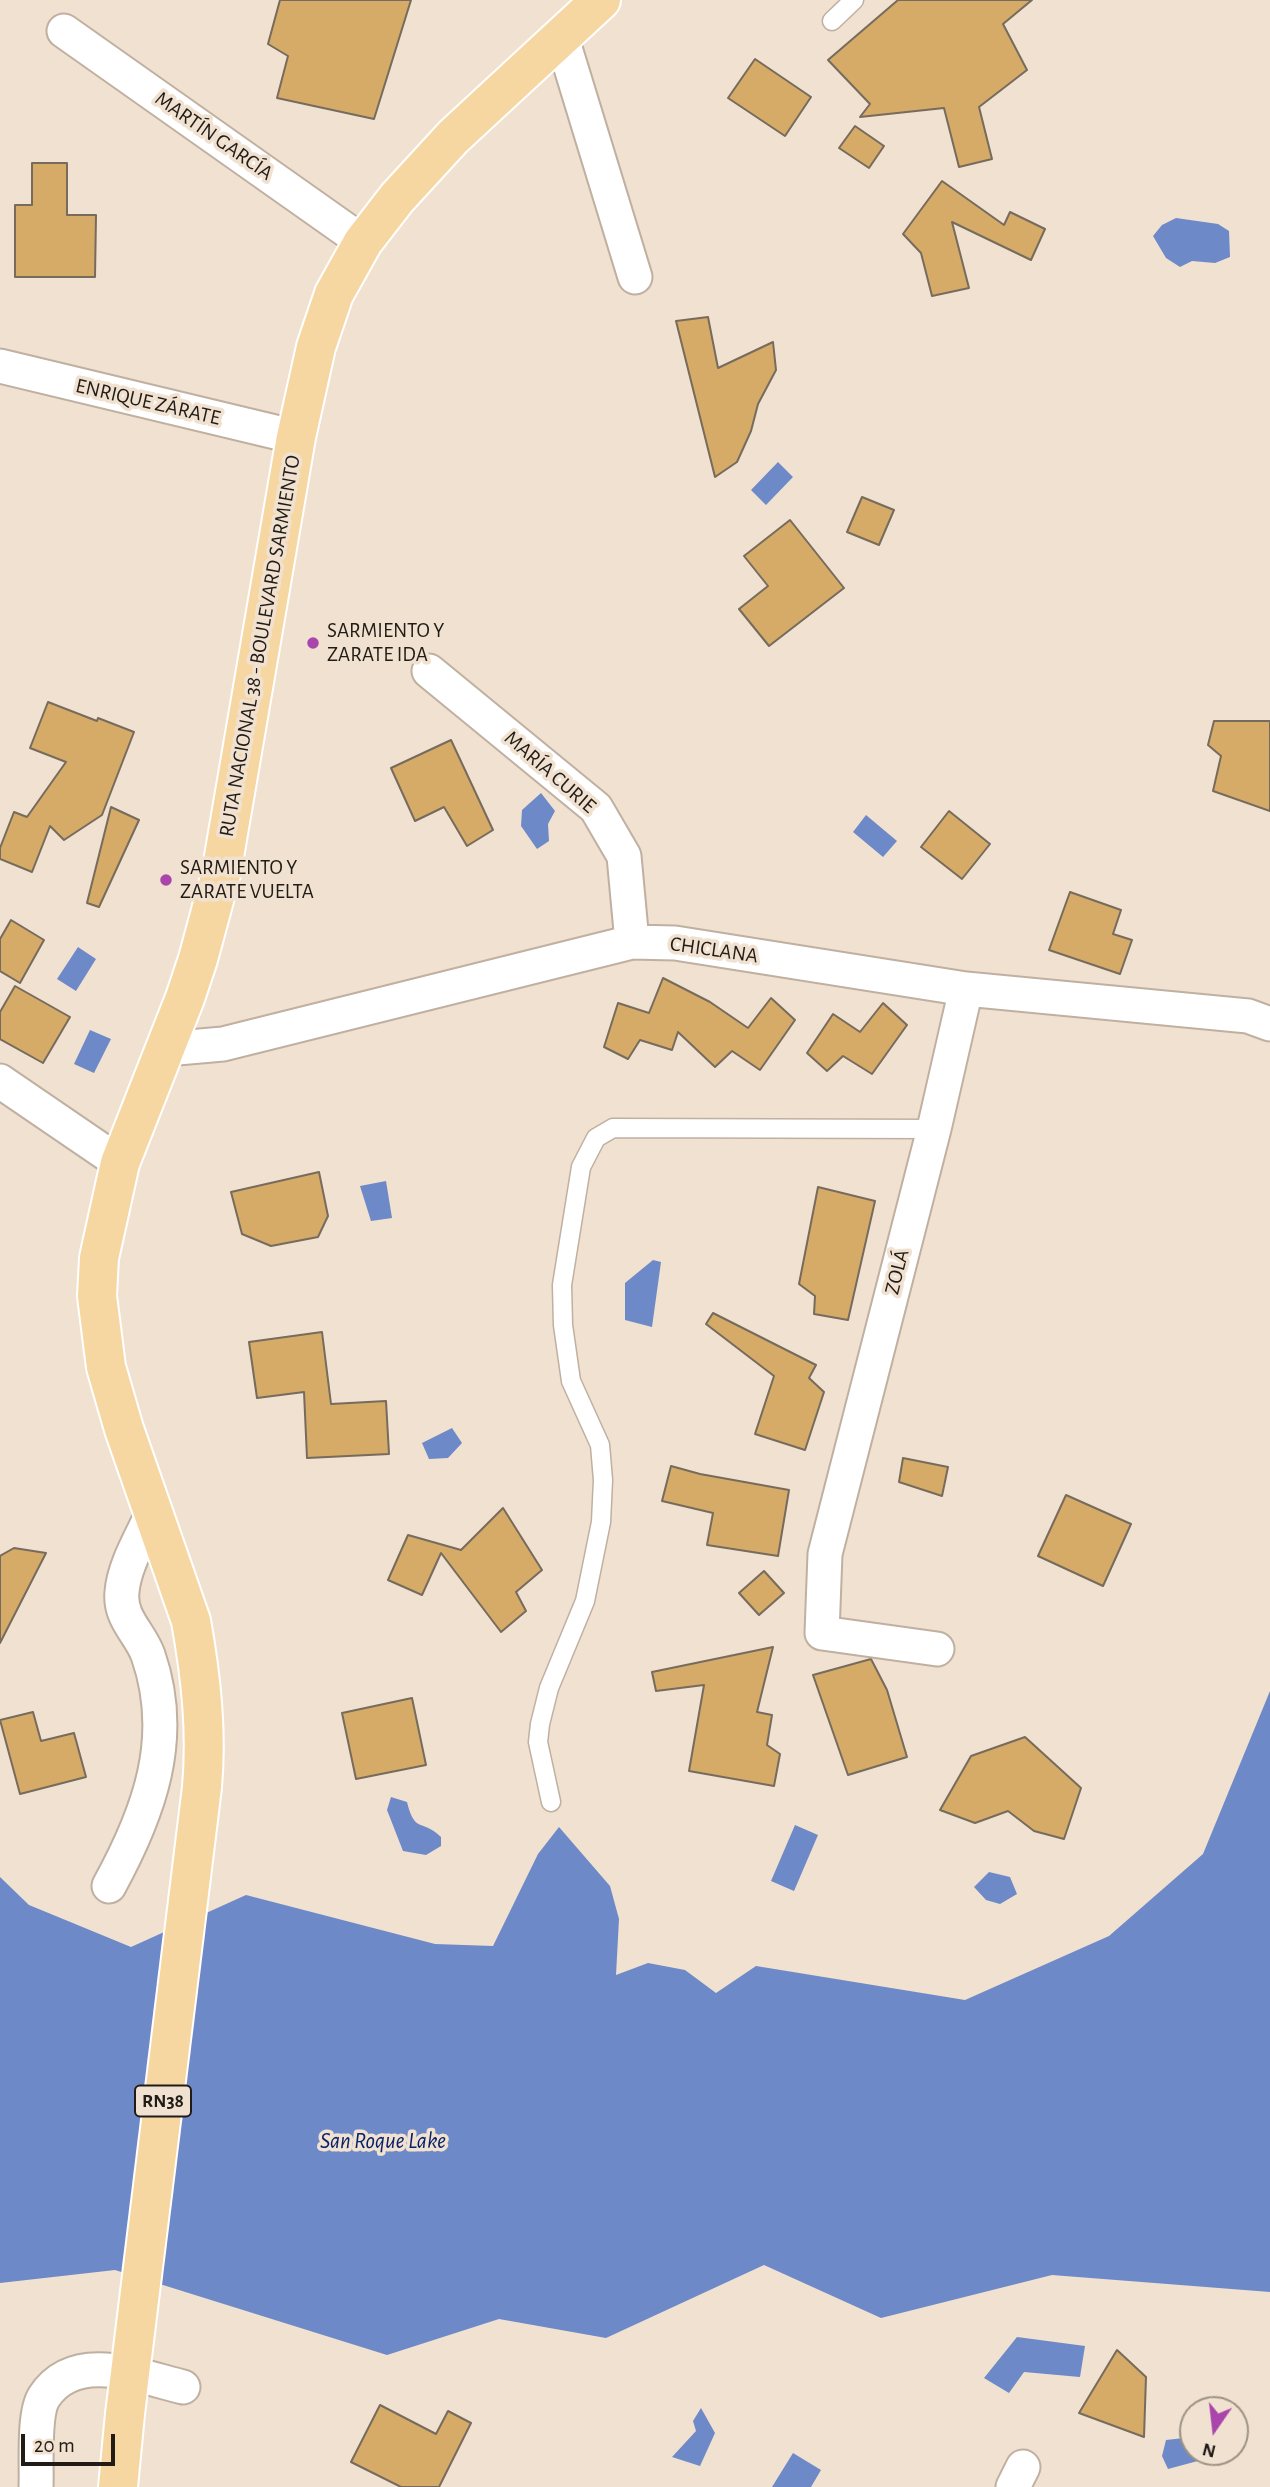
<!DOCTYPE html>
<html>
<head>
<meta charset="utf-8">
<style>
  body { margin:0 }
  #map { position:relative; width:1270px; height:2487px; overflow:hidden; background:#f0e1d1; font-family:"Alegreya Sans",sans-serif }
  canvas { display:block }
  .north { position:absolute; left:1179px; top:2396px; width:70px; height:70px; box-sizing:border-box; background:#f0e1d1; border:2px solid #9d9286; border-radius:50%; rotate:194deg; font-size:19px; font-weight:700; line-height:28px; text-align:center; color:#211c16 }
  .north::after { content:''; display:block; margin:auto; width:24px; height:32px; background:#aa46ab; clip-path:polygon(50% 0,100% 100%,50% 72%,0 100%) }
  .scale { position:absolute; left:21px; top:2434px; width:94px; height:32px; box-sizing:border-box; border:4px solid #211c16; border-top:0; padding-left:9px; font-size:21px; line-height:24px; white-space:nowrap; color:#211c16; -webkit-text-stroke:5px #f0e1d1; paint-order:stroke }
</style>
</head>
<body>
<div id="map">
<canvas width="1270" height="2487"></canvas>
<div class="north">N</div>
<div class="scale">20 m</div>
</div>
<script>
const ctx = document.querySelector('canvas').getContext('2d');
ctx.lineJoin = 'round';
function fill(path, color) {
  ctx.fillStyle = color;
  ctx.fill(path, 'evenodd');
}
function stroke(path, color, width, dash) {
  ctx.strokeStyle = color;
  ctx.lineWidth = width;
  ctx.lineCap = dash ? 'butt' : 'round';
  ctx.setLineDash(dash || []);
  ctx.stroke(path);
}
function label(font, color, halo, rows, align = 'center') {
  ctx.font = font + ' "Alegreya Sans",sans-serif';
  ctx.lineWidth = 7;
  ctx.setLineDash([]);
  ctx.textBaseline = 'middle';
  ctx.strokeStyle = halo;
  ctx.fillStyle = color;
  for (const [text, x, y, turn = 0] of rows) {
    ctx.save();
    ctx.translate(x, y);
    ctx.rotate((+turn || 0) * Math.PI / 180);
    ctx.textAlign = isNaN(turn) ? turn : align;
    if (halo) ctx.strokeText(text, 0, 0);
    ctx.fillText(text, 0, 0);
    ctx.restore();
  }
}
const water = new Path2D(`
  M 1176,218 L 1218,224 L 1229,231 L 1230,257 L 1215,263 L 1192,261 L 1180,267 L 1166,258 L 1153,236 L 1162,225 Z
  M 778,462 L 793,477 L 766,505 L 751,490 Z
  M 541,793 L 555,811 L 548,824 L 549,841 L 537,849 L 521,826 L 522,810 Z
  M 866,815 L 897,841 L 883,857 L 853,832 Z
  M 78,947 L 96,959 L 76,991 L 57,979 Z
  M 90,1030 L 111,1039 L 94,1073 L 74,1064 Z
  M 386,1181 L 392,1218 L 371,1221 L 360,1186 Z
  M 653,1260 L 661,1262 L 652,1327 L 625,1320 L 625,1283 Z
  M 452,1428 L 462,1443 L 448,1458 L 429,1459 L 422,1443 Z
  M 1270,1691 L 1270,2292 L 1052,2275 L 881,2318 L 764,2265 L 606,2338 L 499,2319 L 387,2355 L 115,2270 L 0,2283 L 0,1877 L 29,1905 L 131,1947 L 246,1895 L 435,1944 L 493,1946 L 538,1854 L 559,1827 L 610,1886 L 619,1919 L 616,1975 L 648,1963 L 685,1970 L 716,1993 L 756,1966 L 965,2000 L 1109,1936 L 1203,1854 Z
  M 391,1797 L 407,1802 C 415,1834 421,1818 441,1837 L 441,1846 L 426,1855 L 403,1851 L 387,1810 Z
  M 795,1825 L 818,1835 L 794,1891 L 771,1881 Z
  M 989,1872 L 1010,1877 L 1017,1894 L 1000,1904 L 986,1900 L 974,1887 Z
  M 1017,2337 L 1085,2346 L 1080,2377 L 1024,2372 L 1009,2393 L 984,2378 Z
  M 701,2408 L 715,2433 L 700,2466 L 672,2457 L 696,2431 L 693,2421 Z
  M 1193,2437 L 1193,2452 L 1231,2452 L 1168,2469 L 1162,2456 L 1166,2440 Z
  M 793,2453 L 821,2470 L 811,2487 L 772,2487 Z`);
const building = new Path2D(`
  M 280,0 L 411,0 L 374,119 L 277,98 L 288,56 L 268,44 Z
  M 898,0 L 1032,0 L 1003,24 L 1027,70 L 979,107 L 992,159 L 959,167 L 944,108 L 860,117 L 870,104 L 828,60 Z
  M 755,59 L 811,97 L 785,136 L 728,98 Z
  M 855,126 L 884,146 L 869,168 L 839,148 Z
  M 32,163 L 67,163 L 67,215 L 96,215 L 95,277 L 15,277 L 15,205 L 32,205 Z
  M 942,181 L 1004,225 L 1010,212 L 1045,229 L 1031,260 L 952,222 L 969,288 L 932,296 L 921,253 L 903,234 Z
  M 708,317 L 718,368 L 773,342 L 776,370 L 758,404 L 751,431 L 737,462 L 715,477 L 676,321 Z
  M 862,497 L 894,510 L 879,545 L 847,532 Z
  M 790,520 L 844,588 L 769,646 L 739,609 L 768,586 L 744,556 Z
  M 48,702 L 97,721 L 98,718 L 134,732 L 102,815 L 64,840 L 50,826 L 32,872 L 0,859 L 0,848 L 14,812 L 27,817 L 66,762 L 30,748 Z
  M 1214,721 L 1270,721 L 1270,811 L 1213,791 L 1221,756 L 1208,745 Z
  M 451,740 L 493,830 L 467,846 L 444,807 L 415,821 L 391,768 Z
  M 111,807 L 139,820 L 99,907 L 87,903 Z
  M 949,811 L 990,844 L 962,879 L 921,847 Z
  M 1070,892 L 1121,910 L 1113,934 L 1132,940 L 1120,974 L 1049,950 Z
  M 11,920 L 44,940 L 20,983 L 0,971 L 0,939 Z
  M 663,978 L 710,1002 L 748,1028 L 771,998 L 795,1020 L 760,1070 L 732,1051 L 715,1067 L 678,1032 L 672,1050 L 640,1040 L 628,1059 L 604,1047 L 618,1003 L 649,1013 Z
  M 15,986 L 70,1017 L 43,1063 L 0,1039 L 0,1012 Z
  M 883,1003 L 907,1025 L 872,1074 L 843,1056 L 827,1071 L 807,1053 L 833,1014 L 860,1032 Z
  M 319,1172 L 328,1216 L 318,1237 L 271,1246 L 242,1234 L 231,1192 Z
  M 818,1187 L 875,1201 L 848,1320 L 814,1314 L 815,1296 L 799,1284 Z
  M 713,1313 L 816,1365 L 809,1378 L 824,1392 L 805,1450 L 755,1434 L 774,1376 L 706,1324 Z
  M 322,1332 L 331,1404 L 386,1401 L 389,1454 L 307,1458 L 304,1392 L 257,1398 L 249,1342 Z
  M 903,1458 L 948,1467 L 942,1496 L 899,1482 Z
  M 671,1466 L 700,1474 L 789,1490 L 778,1556 L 707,1545 L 713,1513 L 662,1501 Z
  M 1066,1495 L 1131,1524 L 1103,1586 L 1038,1556 Z
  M 503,1508 L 542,1570 L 516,1592 L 526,1611 L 501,1632 L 441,1553 L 422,1595 L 388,1580 L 408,1535 L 461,1550 Z
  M 14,1548 L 46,1553 L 0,1643 L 0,1556 Z
  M 764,1571 L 784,1593 L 759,1615 L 739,1593 Z
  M 773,1647 L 757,1712 L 772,1715 L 767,1745 L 780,1754 L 774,1786 L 689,1771 L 704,1685 L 656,1691 L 652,1672 Z
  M 871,1659 L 887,1690 L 907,1757 L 848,1775 L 813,1675 Z
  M 412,1698 L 426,1765 L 356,1779 L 342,1713 Z
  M 33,1712 L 41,1741 L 74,1733 L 86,1777 L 20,1794 L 0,1720 Z
  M 1025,1737 L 1081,1788 L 1064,1839 L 1034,1831 L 1008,1811 L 975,1823 L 940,1810 L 971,1756 Z
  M 1117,2350 L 1146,2377 L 1144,2437 L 1079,2413 Z
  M 380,2405 L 436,2434 L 448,2411 L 471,2423 L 439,2487 L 401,2487 L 351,2462 Z`);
const lane = new Path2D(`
  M 832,21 L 854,0
  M 551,1802 L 538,1742 L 540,1724 L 549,1688 L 585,1601 L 601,1522 L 603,1480 L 600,1445 L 571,1381 L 563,1325 L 562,1285 L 581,1167 L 596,1138 L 613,1128 L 934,1129`);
const street = new Path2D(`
  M 64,31 L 363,242
  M 561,35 L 635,277
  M 0,366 L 296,437
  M 429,671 L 596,808 L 624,856 L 632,942
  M 166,1049 L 223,1044 L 632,942 L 675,943 L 966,989 L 1248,1016 L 1270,1024
  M 0,1081 L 120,1163
  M 937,1649 L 822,1633 L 825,1554 L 934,1129 L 966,989
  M 109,1886 C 149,1813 177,1738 148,1655 C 140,1633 119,1618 122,1592 C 124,1565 142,1537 153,1512
  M 36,2487 C 37,2465 33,2414 44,2397 C 75,2349 141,2377 183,2387
  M 1013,2487 L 1023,2467`);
const primary = new Path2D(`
  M 202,1787 C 207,1731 201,1677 191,1621 L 124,1429 L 106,1367 L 97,1296 L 99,1258 L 120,1163 L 185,998 L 198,959 L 221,874 L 296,437 L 316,347 L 334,294 L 363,242 L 397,198 L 453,137 L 601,0
  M 118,2487 L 125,2414`);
const primaryBridge = new Path2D(`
  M 125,2414 L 202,1787`);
const markers = [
  [313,643,7,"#aa46ab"],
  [166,880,7,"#aa46ab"]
];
const shields = [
  [163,2101,56]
];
const shieldNames = [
  ["RN38",163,2101]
];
const streetNames = [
  ["MARTÍN GARCÍA",214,136,35],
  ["ENRIQUE ZÁRATE",148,402,13],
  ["RUTA NACIONAL 38 - BOULEVARD SARMIENTO",260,646,-80],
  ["MARÍA CURIE",550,772,41],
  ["CHICLANA",714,950,8],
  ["ZOLÁ",897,1272,-76]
];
const poiNames = [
  ["SARMIENTO Y",327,631],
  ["ZARATE IDA",327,655],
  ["SARMIENTO Y",180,868],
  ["ZARATE VUELTA",180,892]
];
const waterNames = [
  ["San Roque Lake",383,2141]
];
fill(water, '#6d89c7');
fill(building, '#d6ab68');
stroke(building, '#766b5c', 2);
stroke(lane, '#bfb0a1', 21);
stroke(street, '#bfb0a1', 37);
stroke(primary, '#fff', 42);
stroke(lane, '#fff', 18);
stroke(street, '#fff', 33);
stroke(primary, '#f7d7a1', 38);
stroke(primaryBridge, '#fff', 42, []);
stroke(primaryBridge, '#f7d7a1', 38);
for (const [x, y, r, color] of markers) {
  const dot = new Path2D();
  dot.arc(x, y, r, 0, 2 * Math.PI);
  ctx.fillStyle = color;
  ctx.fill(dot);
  stroke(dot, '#f0e1d1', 2.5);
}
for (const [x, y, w] of shields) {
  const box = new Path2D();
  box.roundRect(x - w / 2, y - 15.5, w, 31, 5);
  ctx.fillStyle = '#f0e1d1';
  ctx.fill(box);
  stroke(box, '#211c16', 2);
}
label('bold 19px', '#211c16', null, shieldNames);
label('21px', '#211c16', '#f0e1d1', streetNames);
label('21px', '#211c16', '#f0e1d1', poiNames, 'left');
label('italic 23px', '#092169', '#f0e1d1', waterNames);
</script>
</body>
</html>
